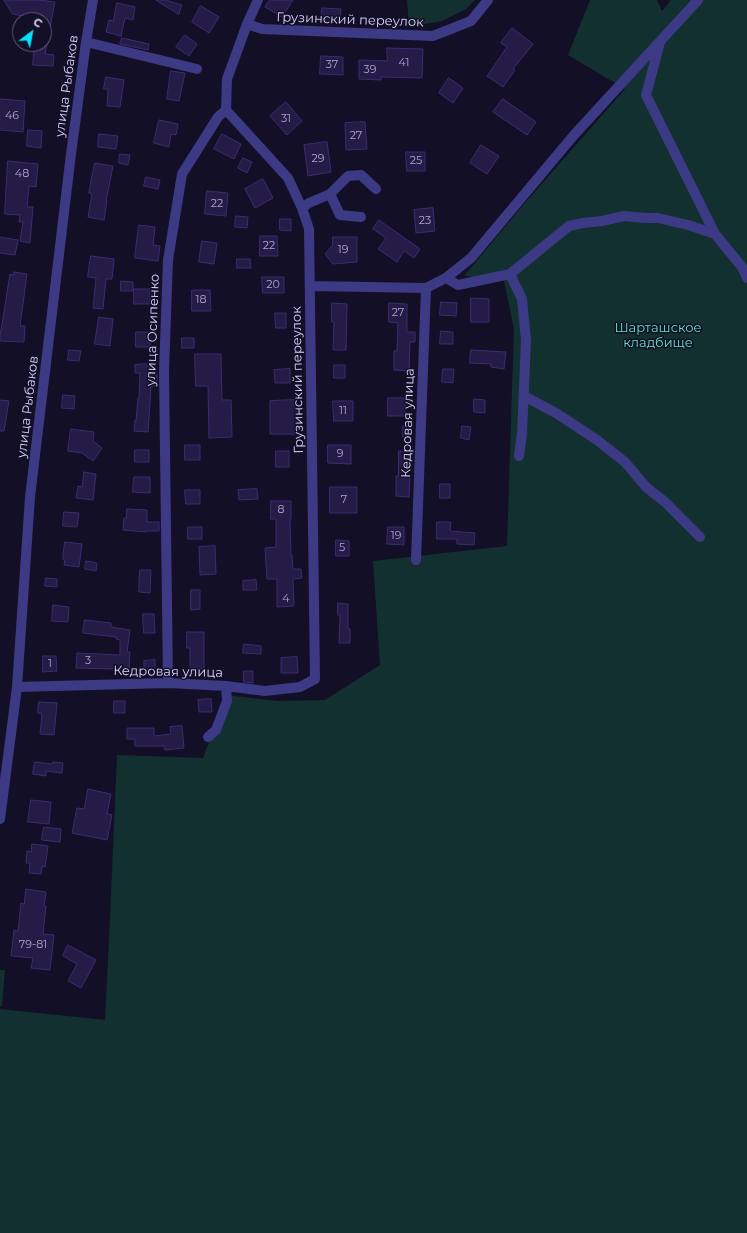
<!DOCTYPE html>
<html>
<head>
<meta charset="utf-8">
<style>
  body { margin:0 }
  #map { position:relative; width:747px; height:1233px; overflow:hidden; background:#130f26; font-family:Montserrat,sans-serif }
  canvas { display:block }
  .north { position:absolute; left:12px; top:12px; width:40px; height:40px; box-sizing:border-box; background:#130f26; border:1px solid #625e7d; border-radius:50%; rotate:32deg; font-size:11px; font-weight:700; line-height:16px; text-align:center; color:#d9d4ff }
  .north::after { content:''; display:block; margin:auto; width:14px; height:18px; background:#00e5ff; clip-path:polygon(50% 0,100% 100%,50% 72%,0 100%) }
</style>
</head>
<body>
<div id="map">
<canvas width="747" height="1233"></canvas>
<div class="north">С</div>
</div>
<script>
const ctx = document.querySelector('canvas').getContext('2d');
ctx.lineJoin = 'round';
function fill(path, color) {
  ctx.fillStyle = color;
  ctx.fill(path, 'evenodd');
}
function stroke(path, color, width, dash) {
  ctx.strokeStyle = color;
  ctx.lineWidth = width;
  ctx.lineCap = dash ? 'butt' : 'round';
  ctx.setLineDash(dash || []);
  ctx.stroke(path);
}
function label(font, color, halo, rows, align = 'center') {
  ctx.font = font + ' Montserrat,sans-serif';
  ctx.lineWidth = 3;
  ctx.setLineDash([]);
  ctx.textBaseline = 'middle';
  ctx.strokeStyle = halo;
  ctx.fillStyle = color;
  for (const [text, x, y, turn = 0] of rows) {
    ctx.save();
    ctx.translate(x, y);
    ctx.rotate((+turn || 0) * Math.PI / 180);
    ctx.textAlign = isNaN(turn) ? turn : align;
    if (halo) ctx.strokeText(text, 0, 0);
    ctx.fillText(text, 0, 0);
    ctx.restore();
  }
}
const green = new Path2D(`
  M 407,0 L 475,0 L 466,9 L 442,21 L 409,27 Z
  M 590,0 L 657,0 L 662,11 L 671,0 L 747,0 L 747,1233 L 0,1233 L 0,1009 L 105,1020 L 110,918 L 117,755 L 203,758 L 226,695 L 277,701 L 325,700 L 380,665 L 373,561 L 507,546 L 514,329 L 504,281 L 464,276 L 524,204 L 625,89 L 568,55 Z
  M 0,970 L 5,970 L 2,1006 L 0,1006 Z`);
const building = new Path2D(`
  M 4,0 L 39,0 L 55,2 L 48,38 L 44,38 L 44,20 L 22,20 L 22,16 L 13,14 Z
  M 156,0 L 165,0 L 182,5 L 179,14 Z
  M 270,0 L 293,0 L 282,17 L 265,7 Z
  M 117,3 L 135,7 L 133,20 L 125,18 L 121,36 L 106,32 L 109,20 L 113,21 Z
  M 201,6 L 219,17 L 209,33 L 192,22 Z
  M 322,8 L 341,9 L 340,23 L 321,22 Z
  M 512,28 L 533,44 L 513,69 L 515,70 L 503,87 L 487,76 L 507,47 L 501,43 Z
  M 185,35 L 197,44 L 189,56 L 176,47 Z
  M 122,38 L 149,44 L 148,50 L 120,44 Z
  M 35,44 L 47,44 L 45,54 L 54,55 L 53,66 L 33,65 Z
  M 387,48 L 423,49 L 422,78 L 381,77 L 381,80 L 359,79 L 359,60 L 387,61 Z
  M 321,56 L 343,57 L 343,75 L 320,74 Z
  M 171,71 L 185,73 L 179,101 L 167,99 Z
  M 106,77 L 124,80 L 120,107 L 107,106 L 108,89 L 104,89 Z
  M 449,78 L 463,88 L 453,103 L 439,93 Z
  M 0,99 L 25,101 L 23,132 L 0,130 Z
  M 503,99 L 536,122 L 527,135 L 493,112 Z
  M 286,102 L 302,121 L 287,135 L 270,116 Z
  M 159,120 L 178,124 L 176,135 L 171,134 L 169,147 L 154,143 Z
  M 365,122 L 367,149 L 346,150 L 345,123 Z
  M 28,130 L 42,131 L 41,148 L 27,146 Z
  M 99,134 L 118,136 L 116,149 L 98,147 Z
  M 222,134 L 241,144 L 234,159 L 214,149 Z
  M 327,142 L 331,172 L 308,176 L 304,145 Z
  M 481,145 L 499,156 L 487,174 L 470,163 Z
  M 406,152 L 425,152 L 425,171 L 407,171 Z
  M 120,154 L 130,155 L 128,165 L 119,163 Z
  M 243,158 L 252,162 L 247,173 L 238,168 Z
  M 8,161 L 38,164 L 36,187 L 29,186 L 27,207 L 33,207 L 30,243 L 20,241 L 23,222 L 19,222 L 20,215 L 5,214 Z
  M 95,163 L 113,166 L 106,201 L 107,201 L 104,220 L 88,217 L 92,194 L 89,193 Z
  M 146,177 L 160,180 L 158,189 L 144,186 Z
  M 263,179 L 273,198 L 255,208 L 245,189 Z
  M 207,191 L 228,193 L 226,216 L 205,214 Z
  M 433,208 L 435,231 L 416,233 L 414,210 Z
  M 236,216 L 248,217 L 247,228 L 235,227 Z
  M 280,219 L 291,219 L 291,231 L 280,230 Z
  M 379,220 L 420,249 L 414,258 L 404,251 L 397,262 L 378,249 L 386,238 L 373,229 Z
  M 139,225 L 155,227 L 153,245 L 160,246 L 158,261 L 135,258 Z
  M 260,236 L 277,236 L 278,256 L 260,256 Z
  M 0,237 L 18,240 L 15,255 L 0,253 Z
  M 333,237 L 357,237 L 357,262 L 333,264 L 325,254 L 332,246 Z
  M 202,241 L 217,243 L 214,264 L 199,262 Z
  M 91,256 L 114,259 L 112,279 L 106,279 L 103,309 L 93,308 L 96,278 L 88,277 Z
  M 237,259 L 250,259 L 251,268 L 237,268 Z
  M 14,272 L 27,274 L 20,326 L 25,326 L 24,342 L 0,341 L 0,331 L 1,331 L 10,274 L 14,275 Z
  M 262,277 L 284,277 L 284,293 L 263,293 Z
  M 121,281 L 133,282 L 133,291 L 121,291 Z
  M 134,289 L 150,289 L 150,304 L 134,304 Z
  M 192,290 L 210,290 L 211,311 L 192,311 Z
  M 471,298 L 489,299 L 489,322 L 471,322 Z
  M 441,302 L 457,303 L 456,316 L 440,315 Z
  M 332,303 L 347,304 L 346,350 L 333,350 L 334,322 L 332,322 Z
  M 389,303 L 407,304 L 407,332 L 415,332 L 415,342 L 410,342 L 409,371 L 394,370 L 394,351 L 397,351 L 398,323 L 389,322 Z
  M 275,313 L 286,313 L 286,328 L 276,328 Z
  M 99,317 L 113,319 L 110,346 L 95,344 Z
  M 441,331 L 453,332 L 453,344 L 440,344 Z
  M 136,332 L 150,332 L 150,347 L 136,347 Z
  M 182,338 L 194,338 L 194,348 L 182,348 Z
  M 69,350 L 81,351 L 79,361 L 68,360 Z
  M 471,350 L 506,352 L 504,369 L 491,367 L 491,364 L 470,363 Z
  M 195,354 L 221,354 L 222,400 L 231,400 L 232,437 L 209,438 L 208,386 L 196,386 Z
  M 150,364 L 150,373 L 157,374 L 157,386 L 151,386 L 148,432 L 134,431 L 135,420 L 136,421 L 138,398 L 139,398 L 140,373 L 135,373 L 135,365 Z
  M 334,365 L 345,365 L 345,378 L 334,378 Z
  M 290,369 L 290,383 L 275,383 L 274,370 Z
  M 443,369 L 454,369 L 453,383 L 442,382 Z
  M 63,395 L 75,396 L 74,409 L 62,408 Z
  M 388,398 L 405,398 L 405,416 L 388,416 Z
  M 474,399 L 485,400 L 485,413 L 474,412 Z
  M 0,400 L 9,401 L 4,431 L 0,431 Z
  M 297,400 L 297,434 L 270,434 L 270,401 Z
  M 333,401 L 353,401 L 353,421 L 334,421 Z
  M 403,426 L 411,426 L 411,437 L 403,437 Z
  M 462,426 L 471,427 L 469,440 L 461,438 Z
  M 71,429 L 94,432 L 93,441 L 102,448 L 93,461 L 82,453 L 68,451 Z
  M 185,445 L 200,445 L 200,460 L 185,460 Z
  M 328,445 L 351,445 L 351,464 L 328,463 Z
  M 135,450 L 149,450 L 149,462 L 135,462 Z
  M 276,451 L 289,451 L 289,467 L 276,467 Z
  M 399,451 L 407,451 L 406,476 L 410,476 L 409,497 L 396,496 L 396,476 L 398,476 Z
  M 84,472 L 96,474 L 93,500 L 76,498 L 78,486 L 82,487 Z
  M 134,477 L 150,477 L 150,493 L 133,492 Z
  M 440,484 L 450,484 L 450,498 L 440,498 Z
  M 330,487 L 357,487 L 357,513 L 330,513 Z
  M 257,489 L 258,499 L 239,500 L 238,490 Z
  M 185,490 L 200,490 L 200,504 L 186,504 Z
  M 271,501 L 291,501 L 291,519 L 290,519 L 291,555 L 292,555 L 293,569 L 301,569 L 302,578 L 293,579 L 294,606 L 277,607 L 277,579 L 267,579 L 265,548 L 276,547 L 276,519 L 271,519 Z
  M 127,509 L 147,510 L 147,522 L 159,522 L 159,531 L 146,531 L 146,532 L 123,530 L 124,518 L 126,518 Z
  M 64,512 L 79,513 L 77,527 L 63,526 Z
  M 437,522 L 451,522 L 450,531 L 475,533 L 474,545 L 457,544 L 457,539 L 437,539 Z
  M 188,527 L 202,527 L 202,539 L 188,539 Z
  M 388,527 L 404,527 L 404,545 L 387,544 Z
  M 336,540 L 349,541 L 349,556 L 336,556 Z
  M 65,542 L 82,544 L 79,567 L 64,565 L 65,560 L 63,559 Z
  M 215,546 L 216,574 L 200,575 L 199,547 Z
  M 86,561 L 97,563 L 96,571 L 85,569 Z
  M 140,570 L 151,570 L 150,593 L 139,592 Z
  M 46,578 L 57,579 L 57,587 L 45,586 Z
  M 256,580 L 257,590 L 243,590 L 243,581 Z
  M 191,590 L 200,590 L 200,609 L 191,610 Z
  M 338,603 L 348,604 L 348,629 L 350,629 L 350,643 L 339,643 L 340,615 L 338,615 Z
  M 53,605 L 69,607 L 68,622 L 52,621 Z
  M 143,614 L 154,614 L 155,633 L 144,633 Z
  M 85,620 L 111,623 L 111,627 L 130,630 L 127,652 L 130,652 L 129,670 L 125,670 L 125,671 L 119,670 L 119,669 L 76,668 L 77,653 L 120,655 L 120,640 L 116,639 L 116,637 L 83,633 Z
  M 187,632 L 204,632 L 204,669 L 190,669 L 190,648 L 187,648 Z
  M 244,644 L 261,646 L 261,654 L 243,653 Z
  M 43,656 L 56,656 L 57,671 L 43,672 Z
  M 297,657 L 298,673 L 281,673 L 281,658 Z
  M 155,660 L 155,669 L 144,670 L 144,661 Z
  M 244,671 L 253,671 L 253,683 L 244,682 Z
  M 211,699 L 212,712 L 199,712 L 198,700 Z
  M 114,701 L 125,701 L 125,713 L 114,713 Z
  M 39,702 L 57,703 L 54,735 L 40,734 L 42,714 L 38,713 Z
  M 182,726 L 184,748 L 165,750 L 164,746 L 135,746 L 135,739 L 127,739 L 127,728 L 154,728 L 154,736 L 171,734 L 170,727 Z
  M 35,762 L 52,764 L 53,762 L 63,763 L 62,773 L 46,771 L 46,776 L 33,774 Z
  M 88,789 L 111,794 L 107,814 L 112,815 L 107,840 L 72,833 L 77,808 L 84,809 Z
  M 31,800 L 51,802 L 49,824 L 28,822 Z
  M 44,827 L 61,829 L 60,842 L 42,840 Z
  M 32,844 L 48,846 L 45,867 L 42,866 L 41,874 L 29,873 L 30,863 L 26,863 L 27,851 L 31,852 Z
  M 26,889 L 46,892 L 44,906 L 46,906 L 43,934 L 54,935 L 50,970 L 31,968 L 33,958 L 11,956 L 14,930 L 18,931 L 21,903 L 24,904 Z
  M 68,945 L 96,960 L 81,988 L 68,981 L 77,964 L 63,956 Z`);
const minor = new Path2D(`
  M 247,24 L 262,29 L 433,36 L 471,21 L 488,0
  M 86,42 L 197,69
  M 660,42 L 646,95 L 715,234 L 742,267 L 747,278
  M 302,208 L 309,203 L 330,194
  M 361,217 L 340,215 L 330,194 L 348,176 L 361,175 L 376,189
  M 510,274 L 522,299 L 526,340 L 522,434 L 519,456
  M 446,278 L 458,285 L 510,274 L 569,226 L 583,223 L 602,221 L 624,216 L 644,218 L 658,218 L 688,225 L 715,234
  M 310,286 L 426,288 L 446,278 L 471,258 L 574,135 L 698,0
  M 524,396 L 556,413 L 597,440 L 625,462 L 646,487 L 665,502 L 700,537
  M 416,560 L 426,288
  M 168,683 L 164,372 L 168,260 L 182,174 L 218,117 L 226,110 L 227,79 L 247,24 L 258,0
  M 17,687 L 168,683 L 226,686 L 265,691 L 300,687 L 315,679 L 309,229 L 302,208 L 288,178 L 226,110
  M 208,737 L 216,730 L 227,701 L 226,686
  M 0,819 L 17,687 L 30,497 L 71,154 L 86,42 L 93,0`);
const numberNames = [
  ["41",404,63],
  ["37",332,65],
  ["39",370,70],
  ["46",12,116],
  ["31",286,119],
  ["27",356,136],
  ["29",318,159],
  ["25",416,161],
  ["48",22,174],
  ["22",217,204],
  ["23",425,221],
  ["22",269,246],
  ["19",343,250],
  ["20",273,285],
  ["18",201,300],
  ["27",398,313],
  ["11",343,411],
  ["9",340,454],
  ["7",344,500],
  ["8",281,510],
  ["19",396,536],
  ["5",342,548],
  ["4",286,599],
  ["3",88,661],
  ["1",50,664],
  ["79-81",33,945]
];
const streetNames = [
  ["Грузинский переулок",350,20,2],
  ["улица Рыбаков",67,86,-82],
  ["улица Осипенко",153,330,-88],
  ["Грузинский переулок",298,380,-91],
  ["улица Рыбаков",28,407,-83],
  ["Кедровая улица",408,423,-88],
  ["Кедровая улица",168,672,1]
];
const parkNames = [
  ["Шарташское",658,328],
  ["кладбище",658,343]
];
fill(green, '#12302f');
fill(building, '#241b47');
stroke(building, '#3b2d73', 1);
stroke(minor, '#3d3a85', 10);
label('11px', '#aca6d1', null, numberNames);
label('13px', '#d9d4ff', '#130f26', streetNames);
label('13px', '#5fe0c0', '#130f26', parkNames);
</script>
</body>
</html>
